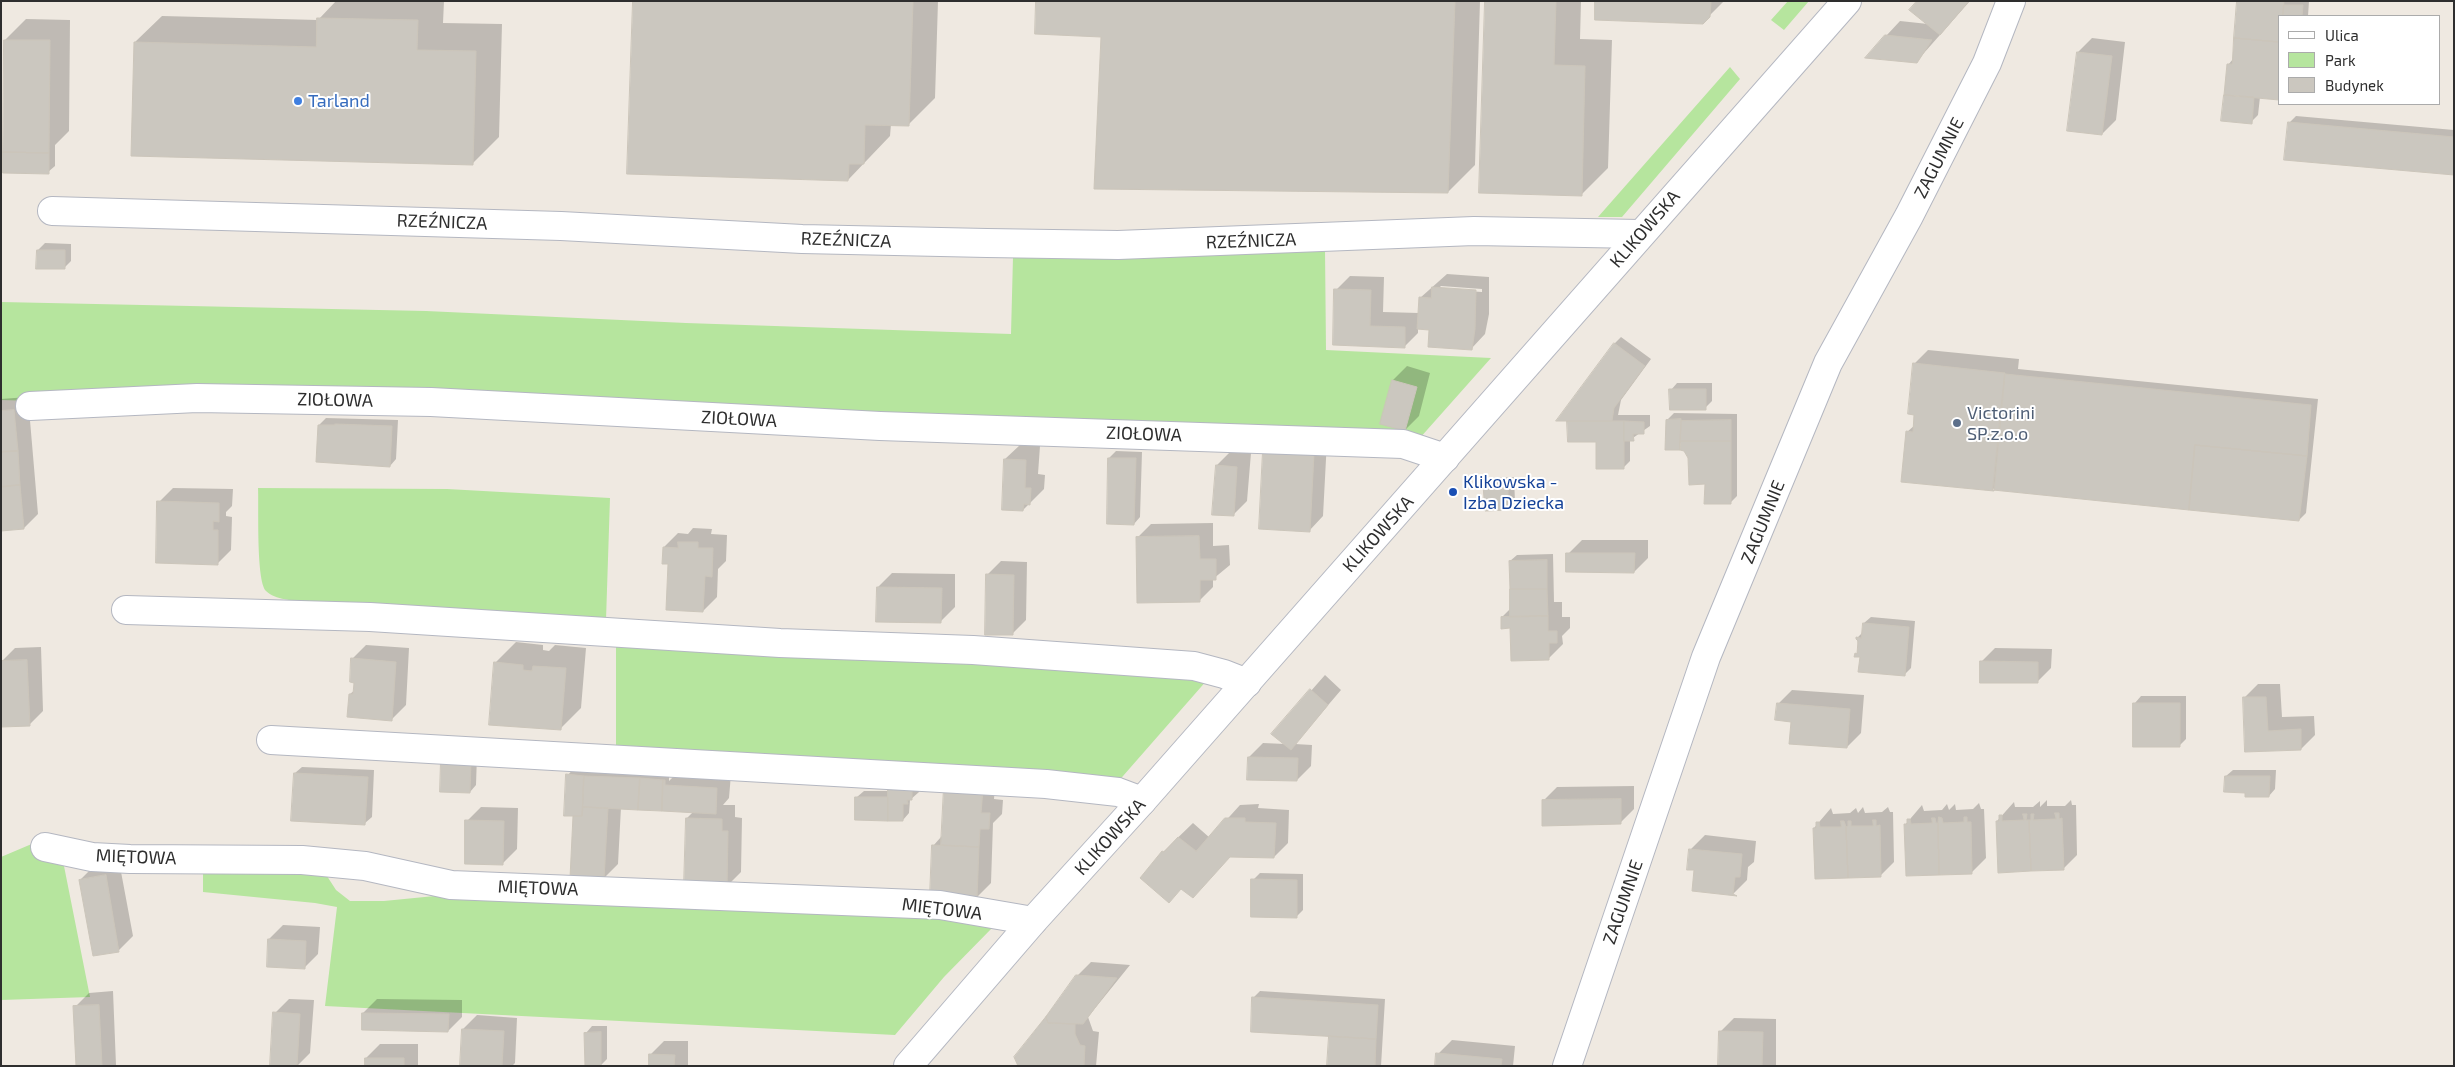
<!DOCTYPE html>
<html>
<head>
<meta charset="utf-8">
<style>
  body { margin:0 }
  #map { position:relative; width:2455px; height:1067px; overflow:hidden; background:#efe9e1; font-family:"Exo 2",sans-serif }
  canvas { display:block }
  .frame { position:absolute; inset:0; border:2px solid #2e2e2e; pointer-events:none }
  .legend { position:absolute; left:2278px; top:15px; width:162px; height:90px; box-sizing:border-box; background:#fff; border:1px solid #ababab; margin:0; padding:6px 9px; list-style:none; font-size:15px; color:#2e2e2e }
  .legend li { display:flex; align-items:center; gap:10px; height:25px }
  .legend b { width:25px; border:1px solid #ababab }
</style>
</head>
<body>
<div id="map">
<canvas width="2455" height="1067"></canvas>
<div class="frame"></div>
<ul class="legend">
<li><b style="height:6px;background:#fff"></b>Ulica</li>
<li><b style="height:14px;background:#b6e59e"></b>Park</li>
<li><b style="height:14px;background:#cbc7bf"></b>Budynek</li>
</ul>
</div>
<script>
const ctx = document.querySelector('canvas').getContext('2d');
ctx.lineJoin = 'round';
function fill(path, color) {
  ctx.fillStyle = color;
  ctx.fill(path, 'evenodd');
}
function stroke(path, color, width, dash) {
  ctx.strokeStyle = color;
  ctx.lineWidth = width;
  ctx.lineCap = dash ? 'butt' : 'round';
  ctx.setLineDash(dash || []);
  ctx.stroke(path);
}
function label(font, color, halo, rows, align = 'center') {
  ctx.font = font + ' "Exo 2",sans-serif';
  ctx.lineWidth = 4;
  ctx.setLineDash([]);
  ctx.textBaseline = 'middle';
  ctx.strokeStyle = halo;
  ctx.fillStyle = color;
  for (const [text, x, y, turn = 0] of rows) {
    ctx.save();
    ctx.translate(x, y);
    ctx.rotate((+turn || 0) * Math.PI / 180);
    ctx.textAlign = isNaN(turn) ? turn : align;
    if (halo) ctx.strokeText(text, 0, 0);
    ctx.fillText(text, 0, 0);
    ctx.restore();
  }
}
const green = new Path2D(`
  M 1788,1 L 1809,1 L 1784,30 L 1771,20 Z
  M 1730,67 L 1740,79 L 1622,217 L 1598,217 Z
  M 1325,250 L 1326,350 L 1491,358 L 1419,439 L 1,400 L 1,302 L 426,311 L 686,323 L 1011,334 L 1013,257 Z
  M 258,488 L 447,489 L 610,498 L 606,620 L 306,603 C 294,600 275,600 266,591 C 256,580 259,506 258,488 Z
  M 616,642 L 1000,661 L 1208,679 L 1116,784 L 616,754 Z
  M 34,843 L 42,858 L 64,866 L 90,997 L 1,1000 L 1,857 Z
  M 203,868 L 325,873 L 336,890 L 350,901 L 384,901 L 455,894 L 938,913 L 993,927 L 944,977 L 895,1035 L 325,1006 L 337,907 L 315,903 L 203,892 Z`);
const shadow = new Path2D(`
  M 336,1 L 444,1 L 443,23 L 502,24 L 499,137 L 472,164 L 135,42 L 162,16 L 318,20 Z
  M 634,1 L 938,1 L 935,98 L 908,125 L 891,124 L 890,136 L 848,180 Z
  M 1037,1 L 1480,1 L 1475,165 L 1448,192 L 1103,36 Z
  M 1486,1 L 1581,1 L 1580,39 L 1612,40 L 1608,168 L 1581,195 Z
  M 1596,1 L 1724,1 L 1709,16 Z
  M 1918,1 L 1970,1 L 1916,62 L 1886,36 L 1900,21 L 1928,24 Z
  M 2239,1 L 2309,1 L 2308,16 L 2279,16 L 2260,97 L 2258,115 L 2251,122 L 2228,65 L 2233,59 Z
  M 26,19 L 70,20 L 69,131 L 55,145 L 55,166 L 48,172 L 5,40 Z
  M 2092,38 L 2125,42 L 2116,120 L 2102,134 L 2078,52 Z
  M 2296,116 L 2454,130 L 2454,174 L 2289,123 Z
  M 45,243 L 71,244 L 71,261 L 64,268 L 38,250 Z
  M 1447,274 L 1489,277 L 1489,314 L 1485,334 L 1471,349 L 1430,329 L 1418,328 L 1418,333 L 1404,347 L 1334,344 L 1336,290 L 1350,276 L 1384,277 L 1383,312 L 1419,313 L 1420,298 ZM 1441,286 L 1482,289 L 1482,292 L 1438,289 Z
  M 1621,337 L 1651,359 L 1621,400 L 1618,415 L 1650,415 L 1650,426 L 1630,440 L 1630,461 L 1623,468 L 1597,441 L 1614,344 Z
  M 1928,350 L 2019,359 L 2018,369 L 2318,399 L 2306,513 L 2299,520 L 1994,489 L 1907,432 L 1915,425 L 1914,364 Z
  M 1407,366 L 1430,373 L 1419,416 L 1405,430 L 1393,380 Z
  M 1677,383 L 1712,383 L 1712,401 L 1705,408 L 1671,390 Z
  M 28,397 L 38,514 L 24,528 L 1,530 L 1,399 Z
  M 1674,413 L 1737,414 L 1737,496 L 1731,502 L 1706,483 L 1689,458 L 1667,420 Z
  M 326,418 L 398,420 L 396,459 L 390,466 L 319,425 Z
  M 1327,440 L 1323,516 L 1309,531 L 1265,451 Z
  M 1020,445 L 1040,446 L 1038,474 L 1045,475 L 1044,489 L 1023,510 L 1005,459 Z
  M 1116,451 L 1142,452 L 1140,517 L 1134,524 L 1109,458 Z
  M 1231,451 L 1251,453 L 1247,501 L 1233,515 L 1217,465 Z
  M 1514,477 L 1515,502 L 1508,509 L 1485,485 L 1491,478 Z
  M 173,488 L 233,489 L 232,506 L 226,512 L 226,516 L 232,517 L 231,550 L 217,564 L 159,502 Z
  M 1213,523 L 1213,546 L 1229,545 L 1230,565 L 1213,579 L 1213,587 L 1199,601 L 1137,538 L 1151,524 Z
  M 693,528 L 712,529 L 711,534 L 727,535 L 726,561 L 718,569 L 717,597 L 703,611 L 669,563 L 664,547 L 678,533 L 688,534 Z
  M 1582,540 L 1648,540 L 1648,558 L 1634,572 L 1568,554 Z
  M 1553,554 L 1554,602 L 1562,602 L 1562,617 L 1570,617 L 1570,628 L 1562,636 L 1563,644 L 1549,658 L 1502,617 L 1511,608 L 1510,561 L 1517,555 Z
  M 1001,561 L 1027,562 L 1026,620 L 1012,634 L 987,575 Z
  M 892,573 L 955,574 L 955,607 L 941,621 L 878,587 Z
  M 1871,617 L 1915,621 L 1911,668 L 1904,675 L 1856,654 L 1859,651 L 1857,638 L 1863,632 L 1864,623 Z
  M 516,642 L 543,645 L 543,650 L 549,651 L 555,645 L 586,648 L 581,708 L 560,729 L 495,663 Z
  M 366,645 L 409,648 L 406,705 L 392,719 L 350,694 L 355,690 L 352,659 Z
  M 41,647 L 43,711 L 29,725 L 1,662 L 15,648 Z
  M 1995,648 L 2052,649 L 2051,668 L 2037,682 L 1981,662 Z
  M 1325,675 L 1341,690 L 1295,744 L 1312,745 L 1311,766 L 1297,780 L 1249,757 L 1263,743 L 1285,744 L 1273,734 Z
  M 2258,684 L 2280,684 L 2282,717 L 2314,716 L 2315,735 L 2301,749 L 2246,751 L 2244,698 Z
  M 1792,690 L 1864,695 L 1861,733 L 1847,747 L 1792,721 L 1778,704 Z
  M 2141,696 L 2186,696 L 2186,739 L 2179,746 L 2135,703 Z
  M 449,754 L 477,755 L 476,785 L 470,792 Z
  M 302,767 L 374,770 L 372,817 L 365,823 L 295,773 Z
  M 574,768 L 669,773 L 669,781 L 678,772 L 731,774 L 729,798 L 723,805 L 735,805 L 735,817 L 742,818 L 741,872 L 727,886 L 687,818 L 694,811 L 621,807 L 618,864 L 604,878 L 574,817 L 568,775 Z
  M 2233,770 L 2276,770 L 2275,789 L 2269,796 L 2226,776 Z
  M 996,775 L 994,799 L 1003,800 L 1002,814 L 993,823 L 991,883 L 977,897 L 933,846 Z
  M 919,778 L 919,792 L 910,800 L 909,813 L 903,820 L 857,797 L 864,791 L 890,791 Z
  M 1634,786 L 1634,809 L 1620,823 L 1543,801 L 1557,787 Z
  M 2047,800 L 2047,806 L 2065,806 L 2071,800 L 2072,805 L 2076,805 L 2077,855 L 2063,869 L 1997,821 L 2014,802 L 2015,807 L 2033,807 L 2040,801 L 2040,807 Z
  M 1979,803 L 1981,809 L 1984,809 L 1986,858 L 1972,872 L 1905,825 L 1922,805 L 1924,811 L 1942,810 L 1947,804 L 1949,810 L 1955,804 L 1956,810 L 1973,809 Z
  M 1259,804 L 1258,808 L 1289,810 L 1288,843 L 1274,857 L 1231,855 L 1206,883 L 1163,852 L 1193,823 L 1210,838 L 1240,805 Z
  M 481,807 L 518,808 L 517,849 L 503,863 L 467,821 Z
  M 1863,807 L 1865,813 L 1882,812 L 1888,807 L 1890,812 L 1893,812 L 1894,862 L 1880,876 L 1814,828 L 1831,808 L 1833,814 L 1850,813 L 1856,808 L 1858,813 Z
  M 1705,835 L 1756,841 L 1754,862 L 1748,867 L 1747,880 L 1733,894 L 1691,849 Z
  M 119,861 L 133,936 L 119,950 L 94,955 L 80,880 L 94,866 Z
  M 1260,873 L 1303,874 L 1303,910 L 1296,917 L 1253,880 Z
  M 283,925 L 320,927 L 318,954 L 304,968 L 269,939 Z
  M 1091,962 L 1130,965 L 1088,1017 L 1093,1031 L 1099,1032 L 1096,1066 L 1019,1066 L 1015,1057 L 1077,976 Z
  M 113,991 L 116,1065 L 77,1066 L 75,1007 L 89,993 Z
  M 1260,991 L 1385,999 L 1381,1066 L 1328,1066 L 1330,1035 L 1253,998 Z
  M 289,999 L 314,1000 L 310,1053 L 297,1066 L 275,1013 Z
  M 377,999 L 462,1000 L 462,1017 L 448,1031 L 363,1013 Z
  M 477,1015 L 517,1018 L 515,1063 L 512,1066 L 461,1066 L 463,1029 Z
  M 1734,1018 L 1776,1019 L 1776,1066 L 1720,1066 L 1720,1032 Z
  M 592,1026 L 607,1026 L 607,1059 L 600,1066 L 586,1033 Z
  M 1452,1040 L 1515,1046 L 1513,1066 L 1437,1066 L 1438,1054 Z
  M 664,1041 L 688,1041 L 688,1066 L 650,1066 L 650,1055 Z
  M 380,1044 L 418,1044 L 418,1066 L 366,1066 L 366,1058 Z`);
const building = new Path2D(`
  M 633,1 L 913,1 L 909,126 L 865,125 L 864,164 L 849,164 L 848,181 L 627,174 Z
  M 1036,1 L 1455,1 L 1448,193 L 1094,189 L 1101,37 L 1035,34 Z
  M 1485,1 L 1556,1 L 1554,65 L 1585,66 L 1582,196 L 1479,193 Z
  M 1595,1 L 1711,1 L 1710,17 L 1703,24 L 1595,20 Z
  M 1917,1 L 1969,1 L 1940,35 L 1909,10 Z
  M 2237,1 L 2284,1 L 2283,16 L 2279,16 L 2279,42 L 2234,38 Z
  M 2284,5 L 2303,5 L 2302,16 L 2283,16 Z
  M 317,18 L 418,20 L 417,50 L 476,51 L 473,165 L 131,156 L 134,42 L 316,47 Z
  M 1885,35 L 1932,40 L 1917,63 L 1865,58 Z
  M 2234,38 L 2279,42 L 2279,100 L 2224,95 L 2227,64 L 2232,64 Z
  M 4,40 L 50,40 L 49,153 L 3,152 Z
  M 2077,52 L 2112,56 L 2102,135 L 2067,131 Z
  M 2224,95 L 2254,97 L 2252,124 L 2221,121 Z
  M 2288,122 L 2454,137 L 2454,175 L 2284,160 Z
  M 3,152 L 49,153 L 49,174 L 3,173 Z
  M 37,250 L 65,250 L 65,269 L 36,269 Z
  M 1432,287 L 1476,290 L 1475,329 L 1472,350 L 1428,347 L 1429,330 L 1417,329 L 1419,297 L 1431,298 Z
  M 1334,289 L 1371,290 L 1370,326 L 1405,327 L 1405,348 L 1333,345 Z
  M 1614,343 L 1645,366 L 1614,408 L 1612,421 L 1556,421 Z
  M 1913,363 L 2005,373 L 1994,491 L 1901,482 L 1906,431 L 1913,432 L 1914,415 L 1908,414 Z
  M 2005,374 L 2311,405 L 2307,456 L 2195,445 L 2189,510 L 1993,490 Z
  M 1392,380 L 1417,387 L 1405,431 L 1380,424 Z
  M 1669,389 L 1706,389 L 1706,410 L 1670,410 Z
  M 14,410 L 18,451 L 1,452 L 1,411 Z
  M 1681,419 L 1680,450 L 1665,450 L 1666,420 Z
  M 1731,420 L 1731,441 L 1680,441 L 1681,421 Z
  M 1567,421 L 1624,421 L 1624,469 L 1596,469 L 1596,442 L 1568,442 Z
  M 1624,421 L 1644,422 L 1644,434 L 1633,434 L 1634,441 L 1624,441 Z
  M 335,424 L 392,426 L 390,467 L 316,462 L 318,425 L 335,425 Z
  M 1680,441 L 1731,441 L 1731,504 L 1704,504 L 1705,484 L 1689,485 L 1688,458 L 1684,451 L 1680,450 Z
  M 2195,445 L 2307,456 L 2299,521 L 2189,510 Z
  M 18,451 L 20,485 L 1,487 L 1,452 Z
  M 1263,451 L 1314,453 L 1310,532 L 1259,529 Z
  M 1108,458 L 1136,458 L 1134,525 L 1107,524 Z
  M 1004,459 L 1026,460 L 1025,488 L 1031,488 L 1030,505 L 1024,504 L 1023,511 L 1002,510 Z
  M 1216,465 L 1237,467 L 1234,516 L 1212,515 Z
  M 1508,484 L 1508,510 L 1485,511 L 1483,485 Z
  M 20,485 L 24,529 L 1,531 L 1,487 Z
  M 157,501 L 219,503 L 219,522 L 213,521 L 213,530 L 218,530 L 218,565 L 156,563 Z
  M 1199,536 L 1200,559 L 1216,559 L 1216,580 L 1200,580 L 1200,602 L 1137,603 L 1136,537 Z
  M 678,542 L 698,542 L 698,548 L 713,548 L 712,577 L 705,576 L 703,612 L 666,610 L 668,564 L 662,564 L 663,547 L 678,548 Z
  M 1566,553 L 1635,553 L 1634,573 L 1566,572 Z
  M 1547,560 L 1547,589 L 1510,589 L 1509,561 Z
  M 986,574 L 1014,575 L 1013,635 L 985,635 Z
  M 877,587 L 942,588 L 941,623 L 876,622 Z
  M 1510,589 L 1547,589 L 1548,616 L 1510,617 Z
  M 1548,616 L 1548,631 L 1557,631 L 1557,643 L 1549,643 L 1549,660 L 1511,661 L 1510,628 L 1501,629 L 1501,617 Z
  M 1863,623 L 1909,627 L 1905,676 L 1858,672 L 1860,657 L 1854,657 L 1855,653 L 1857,654 L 1858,641 L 1856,639 L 1856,637 L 1861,638 Z
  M 351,658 L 396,662 L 392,721 L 347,717 L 349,694 L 353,694 L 354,683 L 350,682 Z
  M 27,660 L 30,726 L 1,727 L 1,661 Z
  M 1980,661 L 2038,662 L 2038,683 L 1980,683 Z
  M 494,662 L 523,665 L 523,670 L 532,671 L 533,666 L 566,668 L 561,730 L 489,725 Z
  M 1310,689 L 1328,705 L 1291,750 L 1271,734 Z
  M 2243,697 L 2266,697 L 2268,731 L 2301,729 L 2301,750 L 2245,752 Z
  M 1777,703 L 1850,709 L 1847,748 L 1789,744 L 1791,722 L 1775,720 Z
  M 2133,703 L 2180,703 L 2180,747 L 2133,747 Z
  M 1248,757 L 1298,758 L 1297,781 L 1247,780 Z
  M 441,760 L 471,761 L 470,793 L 440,792 Z
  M 294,773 L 368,777 L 365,825 L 291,821 Z
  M 566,774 L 584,776 L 582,816 L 564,816 Z
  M 584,776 L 640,778 L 638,810 L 583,807 Z
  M 2225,776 L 2270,776 L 2269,797 L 2245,797 L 2245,793 L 2224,792 Z
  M 640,778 L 663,780 L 662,811 L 638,810 Z
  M 663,780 L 665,780 L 665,785 L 717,788 L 716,814 L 662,811 Z
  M 888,783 L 912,785 L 912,800 L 907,800 L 908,804 L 903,804 L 903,821 L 888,821 Z
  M 944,787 L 983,789 L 981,813 L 990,813 L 989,829 L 980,829 L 979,847 L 941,845 Z
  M 855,797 L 888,797 L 888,821 L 855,820 Z
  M 1621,799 L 1621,824 L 1542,826 L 1542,800 Z
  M 583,807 L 608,808 L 604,879 L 570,878 L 573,816 L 582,816 Z
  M 2055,813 L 2059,813 L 2059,819 L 2062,818 L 2064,870 L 2031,871 L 2029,820 L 2031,820 L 2031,814 L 2034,814 L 2033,820 L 2056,819 Z
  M 2023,814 L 2027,814 L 2026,820 L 2029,820 L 2031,871 L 1998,873 L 1996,821 L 1999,821 L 1999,815 L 2002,815 L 2002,821 L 2024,820 Z
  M 1939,817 L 1942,818 L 1943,823 L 1964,822 L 1964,817 L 1967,817 L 1967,822 L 1971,822 L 1972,874 L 1939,875 L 1938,823 Z
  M 686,818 L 722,819 L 722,831 L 728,831 L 727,887 L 684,886 Z
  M 1225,818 L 1245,818 L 1245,822 L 1276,823 L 1274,858 L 1230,857 L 1193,898 L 1181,889 L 1169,903 L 1140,878 L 1162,851 L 1164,852 L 1178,837 L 1196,851 Z
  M 1932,818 L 1935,818 L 1936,823 L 1938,823 L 1939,875 L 1906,876 L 1904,824 L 1907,824 L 1907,819 L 1910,819 L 1911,824 L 1932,823 Z
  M 465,820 L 504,821 L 503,865 L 465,864 Z
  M 1873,820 L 1876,820 L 1876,826 L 1880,825 L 1881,877 L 1848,878 L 1846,827 L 1848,826 L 1848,821 L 1851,821 L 1851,826 L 1873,826 Z
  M 1841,821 L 1844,821 L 1846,827 L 1848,878 L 1815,879 L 1813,828 L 1816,828 L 1816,822 L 1819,822 L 1820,827 L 1841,827 Z
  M 932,845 L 979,847 L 977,898 L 930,896 Z
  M 1689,849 L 1742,854 L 1740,877 L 1735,877 L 1733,894 L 1737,896 L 1692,891 L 1694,870 L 1687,870 Z
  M 106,875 L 119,952 L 93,956 L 79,880 Z
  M 1251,879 L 1297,880 L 1297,918 L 1251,917 Z
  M 268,939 L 306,941 L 305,969 L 267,967 Z
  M 1076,975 L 1117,978 L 1083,1024 L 1048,1023 L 1046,1017 Z
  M 1252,997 L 1378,1005 L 1376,1039 L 1251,1032 Z
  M 99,1005 L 102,1066 L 76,1066 L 73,1006 Z
  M 273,1012 L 300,1014 L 297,1066 L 270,1066 Z
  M 362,1013 L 449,1014 L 448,1032 L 362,1030 Z
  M 1046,1017 L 1048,1023 L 1075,1024 L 1075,1034 L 1080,1045 L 1085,1046 L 1084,1066 L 1018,1066 L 1014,1057 Z
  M 462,1029 L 504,1031 L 502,1066 L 460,1066 Z
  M 1719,1031 L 1763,1032 L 1762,1066 L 1718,1066 Z
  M 601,1032 L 601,1066 L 585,1066 L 584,1033 Z
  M 1329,1036 L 1376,1039 L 1375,1066 L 1327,1066 Z
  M 1436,1053 L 1502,1059 L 1501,1066 L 1435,1066 Z
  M 649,1054 L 675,1055 L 674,1066 L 649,1066 Z
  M 365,1058 L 404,1058 L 404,1066 L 365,1066 Z`);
const minor = new Path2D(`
  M 52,211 L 561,226 L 802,239 L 987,243 L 1118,245 L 1474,231 L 1640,234
  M 30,406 L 197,398 L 431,402 L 880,426 L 1403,444 L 1445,458
  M 126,610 L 370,617 L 780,643 L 973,650 L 1194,666 L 1224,674 L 1247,683
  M 271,740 L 1046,784 L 1118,792 L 1142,801
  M 45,847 L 92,857 L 130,859 L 302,860 L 365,866 L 451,885 L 940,905 L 1033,921
  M 1567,1066 L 1706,657 L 1828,363 L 1909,216 L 1987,63 L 2011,1`);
const tertiary = new Path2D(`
  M 908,1066 L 1033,921 L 1142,801 L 1847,1`);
const markers = [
  [298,101,5,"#3f7fe0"],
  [1957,423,5,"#5c6f8a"],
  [1453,492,5,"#1a4fb4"]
];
const shopNames = [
  ["Tarland",308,101]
];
const streetNames = [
  ["ZAGUMNIE",1939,158,-63],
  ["RZEŹNICZA",442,222,2],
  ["KLIKOWSKA",1645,229,-49],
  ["RZEŹNICZA",846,240,2],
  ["RZEŹNICZA",1251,241,-2],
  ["ZIOŁOWA",335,400,1],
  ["ZIOŁOWA",739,419,3],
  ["ZIOŁOWA",1144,434,2],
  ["ZAGUMNIE",1763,522,-68],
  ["KLIKOWSKA",1378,534,-48],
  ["KLIKOWSKA",1110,837,-48],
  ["MIĘTOWA",136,857,2],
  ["MIĘTOWA",538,888,2],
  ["ZAGUMNIE",1623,902,-71],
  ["MIĘTOWA",942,909,7]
];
const serviceNames = [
  ["Victorini",1967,413],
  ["SP.z.o.o",1967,434]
];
const transitNames = [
  ["Klikowska -",1463,482],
  ["Izba Dziecka",1463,503]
];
fill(green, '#b6e59e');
fill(shadow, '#0003');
fill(building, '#cbc7bf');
stroke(building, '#cbc5ba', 1);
stroke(minor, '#b4b7c1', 30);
stroke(tertiary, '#b4b7c1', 30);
stroke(minor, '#fff', 28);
stroke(tertiary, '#fff', 28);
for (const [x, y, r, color] of markers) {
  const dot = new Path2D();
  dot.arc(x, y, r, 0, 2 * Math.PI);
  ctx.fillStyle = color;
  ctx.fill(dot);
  stroke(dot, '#fff', 2);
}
label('18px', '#366cbe', '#fff', shopNames, 'left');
label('18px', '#2e2e2e', '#fff', streetNames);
label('18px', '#4e5e75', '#fff', serviceNames, 'left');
label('18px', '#164399', '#fff', transitNames, 'left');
</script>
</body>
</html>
